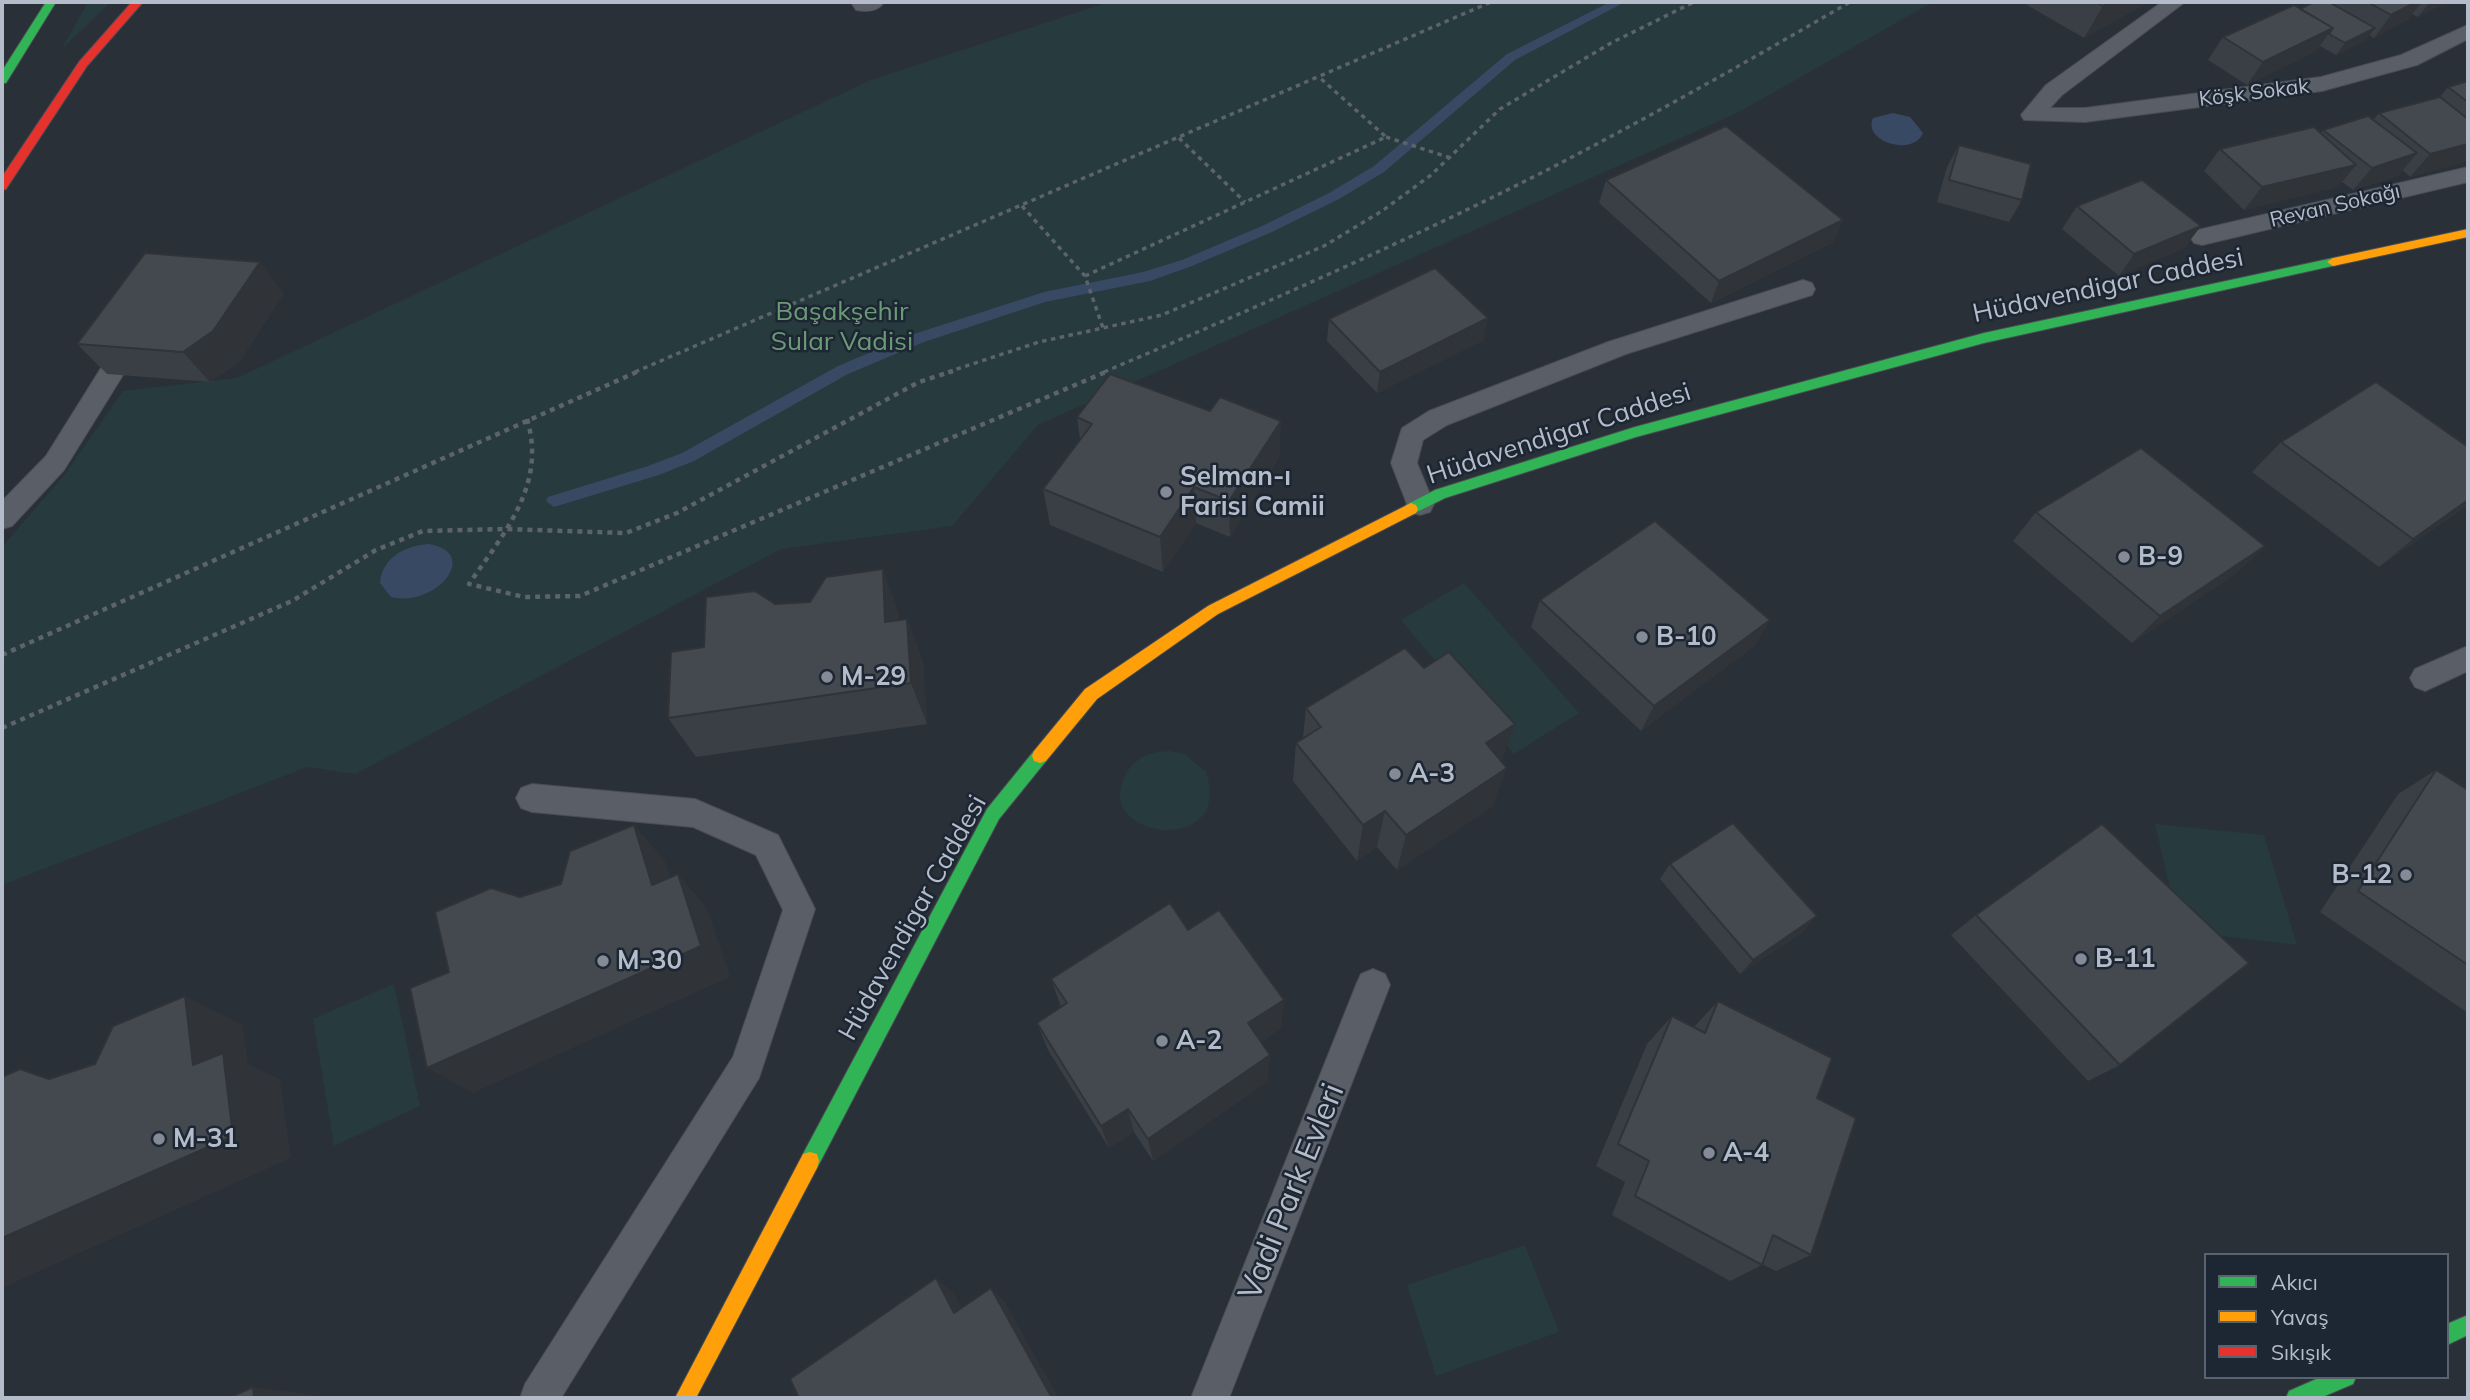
<!DOCTYPE html>
<html>
<head>
<meta charset="utf-8">
<style>
  body { margin:0 }
  #map { position:relative; width:2470px; height:1400px; overflow:hidden; background:#2a3038; font-family:Mulish,sans-serif }
  canvas { display:block }
  .frame { position:absolute; inset:0; border:4px solid #b4bcc9; pointer-events:none }
  .legend { position:absolute; left:2204px; top:1253px; width:245px; height:126px; box-sizing:border-box; background:#1d2633; border:2px solid #59626f; margin:0; padding:9px 12px; list-style:none; font-size:21px; color:#b4bcc9 }
  .legend li { display:flex; align-items:center; gap:14px; height:35px }
  .legend b { width:35px; border:2px solid #59626f }
</style>
</head>
<body>
<div id="map">
<canvas width="2470" height="1400"></canvas>
<div class="frame"></div>
<ul class="legend">
<li><b style="height:9px;background:#30b455"></b>Akıcı</li>
<li><b style="height:9px;background:#ff9f0a"></b>Yavaş</li>
<li><b style="height:9px;background:#e5322d"></b>Sıkışık</li>
</ul>
</div>
<script>
const ctx = document.querySelector('canvas').getContext('2d');
ctx.lineJoin = 'round';
function fill(path, color) {
  ctx.fillStyle = color;
  ctx.fill(path, 'evenodd');
}
function stroke(path, color, width, dash) {
  ctx.strokeStyle = color;
  ctx.lineWidth = width;
  ctx.lineCap = dash ? 'butt' : 'round';
  ctx.setLineDash(dash || []);
  ctx.stroke(path);
}
function label(font, color, halo, rows, align = 'center') {
  ctx.font = font + ' Mulish,sans-serif';
  ctx.lineWidth = 5;
  ctx.setLineDash([]);
  ctx.textBaseline = 'middle';
  ctx.strokeStyle = halo;
  ctx.fillStyle = color;
  for (const [text, x, y, turn = 0] of rows) {
    ctx.save();
    ctx.translate(x, y);
    ctx.rotate((+turn || 0) * Math.PI / 180);
    ctx.textAlign = isNaN(turn) ? turn : align;
    if (halo) ctx.strokeText(text, 0, 0);
    ctx.fillText(text, 0, 0);
    ctx.restore();
  }
}
const green = new Path2D(`
  M 88,2 L 111,2 L 61,50 Z
  M 1109,2 L 1933,2 L 1739,112 L 1038,425 L 952,526 L 781,549 L 355,774 L 307,767 L 2,885 L 2,547 L 65,474 L 123,391 L 237,378 L 871,80 Z
  M 1464,583 L 1579,713 L 1514,754 L 1401,620 Z
  M 1170,751 L 1184,754 L 1206,772 C 1235,857 1092,840 1125,776 C 1134,757 1151,752 1170,751 Z
  M 2155,824 L 2264,835 L 2297,945 L 2180,931 Z
  M 394,984 L 420,1106 L 334,1146 L 313,1019 Z
  M 1525,1245 L 1559,1332 L 1436,1376 L 1407,1285 Z`);
const water = new Path2D(`
  M 1893,113 L 1910,117 L 1923,133 C 1914,157 1862,142 1873,118 Z
  M 428,544 C 482,552 437,608 391,597 L 380,583 C 382,558 404,546 428,544 Z`);
const stream = new Path2D(`
  M 1610,2 L 1625,2 L 1515,60 L 1384,172 L 1339,199 L 1272,232 L 1192,266 L 1150,281 L 1045,302 L 924,342 L 848,374 L 694,461 L 659,475 L 554,507 L 546,501 L 548,497 L 648,466 L 682,453 L 838,366 L 914,334 L 1044,292 L 1143,272 L 1182,260 L 1262,226 L 1329,193 L 1374,166 L 1507,54 Z`);
const pathFar1 = new Path2D(`
  M 1386,137 L 1448,157
  M 1179,138 L 1245,202
  M 1022,206 L 1085,276 L 1103,328
  M 1085,276 L 1386,137 L 1319,77
  M 635,372 L 1491,2
  M 948,372 L 1039,342 L 1162,315 L 1324,246 L 1382,211 L 1431,175 L 1500,109 L 1611,43 L 1694,2
  M 1104,372 C 1255,308 1406,242 1553,167 C 1653,115 1752,59 1850,2`);
const path = new Path2D(`
  M 527,419 C 547,485 504,533 469,584 L 524,597 L 580,596 L 1108,371
  M 2,655 L 639,371
  M 2,728 L 292,601 L 376,550 L 423,531 L 506,529 L 626,533 L 677,513 L 919,382 L 953,371`);
const lane = new Path2D(`
  M 2162,2 L 2185,2 L 2062,95 L 2050,108 L 2085,108 L 2321,77 L 2401,55 L 2468,25 L 2468,39 L 2417,65 L 2322,91 L 2085,122 L 2024,120 L 2021,115 L 2046,85 Z
  M 2468,167 L 2468,182 L 2202,245 L 2194,243 L 2190,237 L 2194,231 L 2202,229 Z
  M 1803,280 L 1812,283 L 1815,289 L 1812,295 L 1626,354 L 1447,425 L 1423,440 L 1417,463 L 1434,504 L 1430,512 L 1420,515 L 1410,512 L 1391,463 L 1402,428 L 1429,411 L 1608,342 Z
  M 110,366 L 119,368 L 123,375 L 64,470 L 12,526 L 2,529 L 2,501 L 46,456 L 101,368 Z
  M 2468,646 L 2468,671 L 2425,691 L 2415,687 L 2410,678 L 2415,669 Z
  M 532,784 L 695,799 L 778,835 L 815,909 L 759,1078 L 561,1398 L 520,1398 L 525,1384 L 733,1057 L 783,910 L 756,855 L 693,827 L 532,812 L 521,808 L 516,798 L 521,788 Z
  M 1373,969 L 1385,974 L 1390,985 L 1229,1398 L 1191,1398 L 1356,985 L 1361,974 Z`);
const street = new Path2D(`
  M 853,2 L 884,2 C 878,12 867,12 856,10 L 852,4 Z`);
const fast = new Path2D(`
  M 46,2 L 56,2 L 6,83 L 2,83 L 2,71 Z
  M 2333,258 L 2337,259 L 2337,265 L 1984,343 L 1636,437 L 1445,498 L 1411,515 L 1404,509 L 1406,505 L 1435,490 L 1635,427 L 1984,333 Z
  M 1040,749 L 1046,751 L 1048,756 L 1046,761 L 999,819 L 817,1168 L 810,1170 L 803,1168 L 801,1161 L 803,1154 L 987,809 L 1034,751 Z
  M 2468,1315 L 2468,1335 L 2447,1345 L 2447,1324 Z
  M 2321,1377 L 2356,1377 L 2353,1384 L 2320,1398 L 2286,1398 L 2289,1391 Z`);
const slow = new Path2D(`
  M 2468,229 L 2468,237 L 2333,266 L 2327,262 L 2333,258 Z
  M 1411,503 L 1416,505 L 1418,509 L 1416,513 L 1218,614 L 1097,699 L 1046,761 L 1040,763 L 1034,761 L 1032,756 L 1034,751 L 1085,689 L 1208,606 Z
  M 810,1152 L 817,1154 L 819,1161 L 817,1168 L 696,1398 L 675,1398 L 803,1154 Z`);
const jam = new Path2D(`
  M 132,2 L 143,2 L 87,66 L 6,189 L 2,190 L 2,177 L 79,62 Z`);
const wall = new Path2D(`
  M 2029,2 L 2149,2 L 2084,38 L 2027,5 Z
  M 2314,2 L 2447,2 L 2418,17 L 2412,14 L 2408,19 L 2374,38 L 2369,35 L 2366,40 L 2336,55 L 2320,46 L 2316,51 L 2247,85 L 2208,60 L 2223,37 L 2300,9 Z
  M 2468,81 L 2468,161 L 2410,177 L 2403,170 L 2398,176 L 2353,190 L 2342,182 L 2338,187 L 2244,210 L 2204,171 L 2220,149 L 2320,133 L 2323,130 L 2373,120 L 2379,113 L 2440,97 L 2448,87 Z
  M 1959,145 L 2022,200 L 2009,222 L 1937,202 L 1947,167 Z
  M 1606,180 L 1843,220 L 1833,242 L 1711,303 L 1599,203 Z
  M 2077,206 L 2201,226 L 2184,248 L 2119,276 L 2062,229 Z
  M 284,293 L 239,362 L 210,382 L 107,374 L 77,344 Z
  M 1329,319 L 1484,340 L 1377,393 L 1327,341 Z
  M 1210,411 L 1281,421 L 1279,458 L 1230,537 L 1196,523 L 1163,572 L 1050,525 L 1043,489 L 1080,440 L 1077,417 Z
  M 2281,442 L 2468,447 L 2468,505 L 2379,567 L 2252,472 Z
  M 2036,512 L 2265,546 L 2235,574 L 2132,643 L 2013,541 Z
  M 1540,600 L 1770,620 L 1754,646 L 1641,731 L 1531,627 Z
  M 775,604 L 899,613 L 899,620 L 907,619 L 923,662 L 927,724 L 696,757 L 668,718 Z
  M 1306,708 L 1501,762 L 1493,806 L 1397,870 L 1377,847 L 1357,861 L 1293,781 L 1296,743 L 1303,738 Z
  M 2436,770 L 2468,790 L 2468,1013 L 2320,912 L 2398,794 Z
  M 1670,864 L 1804,931 L 1740,974 L 1660,879 Z
  M 1976,915 L 2120,1065 L 2088,1081 L 1951,935 Z
  M 1051,979 L 1284,1000 L 1281,1028 L 1261,1042 L 1268,1081 L 1153,1161 L 1134,1132 L 1109,1148 L 1048,1050 L 1037,1023 L 1061,1007 Z
  M 1718,1001 L 1817,1098 L 1811,1255 L 1776,1271 L 1762,1264 L 1762,1265 L 1730,1281 L 1612,1215 L 1625,1182 L 1596,1166 L 1647,1044 L 1672,1016 L 1694,1027 Z`);
const shadedWall = new Path2D(`
  M 2110,2 L 2149,2 L 2084,38 L 2103,6 Z
  M 2416,2 L 2422,2 L 2408,19 L 2374,38 L 2391,15 Z
  M 2430,2 L 2447,2 L 2418,17 Z
  M 2333,28 L 2316,51 L 2247,85 L 2263,62 Z
  M 2375,28 L 2366,40 L 2336,55 L 2345,43 Z
  M 2468,144 L 2468,161 L 2410,177 L 2430,154 Z
  M 2417,153 L 2398,176 L 2353,190 L 2372,168 Z
  M 2356,165 L 2338,187 L 2244,210 L 2262,187 Z
  M 1843,220 L 1833,242 L 1711,303 L 1719,281 Z
  M 2201,226 L 2184,248 L 2119,276 L 2134,254 Z
  M 260,262 L 284,293 L 239,362 L 210,382 L 183,352 Z
  M 1488,318 L 1484,340 L 1377,393 L 1380,372 Z
  M 1281,421 L 1279,458 L 1230,537 L 1229,501 Z
  M 1194,487 L 1196,523 L 1163,572 L 1160,537 Z
  M 2468,500 L 2468,505 L 2379,567 L 2413,539 Z
  M 2265,546 L 2235,574 L 2132,643 L 2160,616 Z
  M 883,569 L 899,613 L 902,665 L 885,622 Z
  M 907,619 L 923,662 L 927,724 L 911,683 Z
  M 1770,620 L 1754,646 L 1641,731 L 1654,706 Z
  M 1515,724 L 1501,763 L 1486,743 Z
  M 1507,768 L 1493,806 L 1397,870 L 1406,835 Z
  M 1385,811 L 1377,847 L 1357,861 L 1363,825 Z
  M 634,825 L 665,861 L 683,918 L 652,885 Z
  M 678,874 L 707,908 L 730,977 L 473,1093 L 427,1068 Z
  M 1817,916 L 1804,931 L 1740,974 L 1753,960 Z
  M 185,996 L 243,1025 L 248,1064 L 280,1079 L 291,1158 L 2,1288 L 2,1238 L 193,1065 Z
  M 1284,1000 L 1281,1028 L 1248,1051 L 1248,1023 Z
  M 1270,1055 L 1268,1081 L 1153,1161 L 1148,1139 Z
  M 1128,1109 L 1134,1132 L 1109,1148 L 1101,1126 Z
  M 936,1278 L 954,1293 L 971,1326 L 954,1313 Z
  M 991,1288 L 1005,1302 L 1059,1398 L 1052,1398 Z
  M 253,1387 L 314,1395 L 315,1398 L 254,1398 Z`);
const building = new Path2D(`
  M 2096,2 L 2110,2 L 2103,6 Z
  M 2314,2 L 2329,2 L 2375,28 L 2345,43 L 2329,34 L 2333,28 L 2300,9 Z
  M 2368,2 L 2416,2 L 2391,15 Z
  M 2294,5 L 2333,28 L 2263,62 L 2223,37 Z
  M 2468,81 L 2468,102 L 2448,87 Z
  M 2440,97 L 2468,119 L 2468,144 L 2430,154 L 2379,113 Z
  M 2368,116 L 2417,153 L 2372,168 L 2323,130 Z
  M 1726,126 L 1843,220 L 1719,281 L 1606,180 Z
  M 2314,127 L 2356,165 L 2262,187 L 2220,149 Z
  M 1959,145 L 2031,164 L 2022,200 L 1949,180 Z
  M 2142,180 L 2201,226 L 2134,254 L 2077,206 Z
  M 145,253 L 260,262 L 213,331 L 183,352 L 77,344 Z
  M 1435,268 L 1488,318 L 1380,372 L 1329,319 Z
  M 1110,374 L 1210,411 L 1220,397 L 1281,421 L 1229,501 L 1194,487 L 1160,537 L 1043,489 L 1092,424 L 1077,417 Z
  M 2376,382 L 2468,447 L 2468,500 L 2413,539 L 2281,442 Z
  M 2141,448 L 2265,546 L 2160,616 L 2036,512 Z
  M 1655,521 L 1770,620 L 1654,706 L 1540,600 Z
  M 883,569 L 885,622 L 907,619 L 911,683 L 668,718 L 671,652 L 704,647 L 706,597 L 755,591 L 775,604 L 810,602 L 826,577 Z
  M 1405,648 L 1424,668 L 1449,652 L 1515,724 L 1486,743 L 1507,768 L 1406,835 L 1385,811 L 1363,825 L 1296,743 L 1321,727 L 1306,708 Z
  M 2436,770 L 2468,790 L 2468,965 L 2358,891 Z
  M 1733,823 L 1817,916 L 1753,960 L 1670,864 Z
  M 2102,824 L 2249,963 L 2120,1065 L 1976,915 Z
  M 634,825 L 652,885 L 678,874 L 701,946 L 427,1068 L 410,988 L 449,972 L 435,912 L 491,888 L 520,897 L 561,884 L 570,851 Z
  M 1170,903 L 1188,930 L 1219,910 L 1284,1000 L 1248,1023 L 1270,1055 L 1148,1139 L 1128,1109 L 1101,1126 L 1037,1023 L 1067,1003 L 1051,979 Z
  M 185,996 L 193,1065 L 223,1053 L 233,1136 L 2,1238 L 2,1077 L 20,1069 L 49,1079 L 95,1064 L 113,1026 Z
  M 1718,1001 L 1832,1058 L 1817,1098 L 1856,1118 L 1811,1255 L 1773,1235 L 1762,1265 L 1635,1196 L 1649,1161 L 1618,1144 L 1672,1016 L 1705,1033 Z
  M 936,1278 L 954,1313 L 991,1288 L 1052,1398 L 799,1398 L 790,1379 Z
  M 253,1387 L 254,1398 L 229,1398 Z`);
const markers = [
  [1166,492,7,"#848b96"],
  [2124,557,7,"#848b96"],
  [1642,637,7,"#848b96"],
  [827,677,7,"#848b96"],
  [1395,774,7,"#848b96"],
  [2406,875,7,"#848b96"],
  [2081,959,7,"#848b96"],
  [603,961,7,"#848b96"],
  [1162,1041,7,"#848b96"],
  [159,1139,7,"#848b96"],
  [1709,1153,7,"#848b96"]
];
const farStreetnames = [
  ["Köşk Sokak",2254,93,-7],
  ["Revan Sokağı",2335,206,-13]
];
const streetNames = [
  ["Hüdavendigar Caddesi",2108,286,-12],
  ["Hüdavendigar Caddesi",1559,434,-18],
  ["Hüdavendigar Caddesi",913,918,-61]
];
const parkNames = [
  ["Başakşehir",842,312],
  ["Sular Vadisi",842,342]
];
const poiNames = [
  ["Selman-ı",1180,477],
  ["Farisi Camii",1180,507],
  ["B-9",2138,557],
  ["B-10",1656,637],
  ["M-29",841,677],
  ["A-3",1409,774],
  ["B-12",2392,875,"right"],
  ["B-11",2095,959],
  ["M-30",617,961],
  ["A-2",1176,1041],
  ["M-31",173,1139],
  ["A-4",1723,1153]
];
const nearStreetnames = [
  ["Vadi Park Evleri",1292,1192,-68]
];
fill(green, '#273a3e');
fill(water, '#384963');
fill(stream, '#384963');
stroke(lane, '#484c53', 2);
stroke(street, '#484c53', 2);
stroke(fast, '#484c53', 2);
stroke(slow, '#484c53', 2);
stroke(jam, '#484c53', 2);
stroke(pathFar1, '#5d636a', 3.5, [4.5, 4.5]);
stroke(path, '#5d636a', 4.5, [5, 5]);
fill(lane, '#5a5e66');
fill(street, '#5a5e66');
fill(fast, '#30b455');
fill(slow, '#ff9f0a');
fill(jam, '#e5322d');
fill(wall, '#3a3f45');
fill(shadedWall, '#303338');
fill(building, '#444950');
stroke(building, '#303338', 2);
for (const [x, y, r, color] of markers) {
  const dot = new Path2D();
  dot.arc(x, y, r, 0, 2 * Math.PI);
  ctx.fillStyle = color;
  ctx.fill(dot);
  stroke(dot, '#1d2633', 2.5);
}
label('21px', '#b4bcc9', '#1d2633', farStreetnames);
label('26px', '#b4bcc9', '#1d2633', streetNames);
label('26px', '#6b9a76', '#1d2633', parkNames);
label('bold 26px', '#b4bcc9', '#1d2633', poiNames, 'left');
label('32px', '#b4bcc9', '#1d2633', nearStreetnames);
</script>
</body>
</html>
